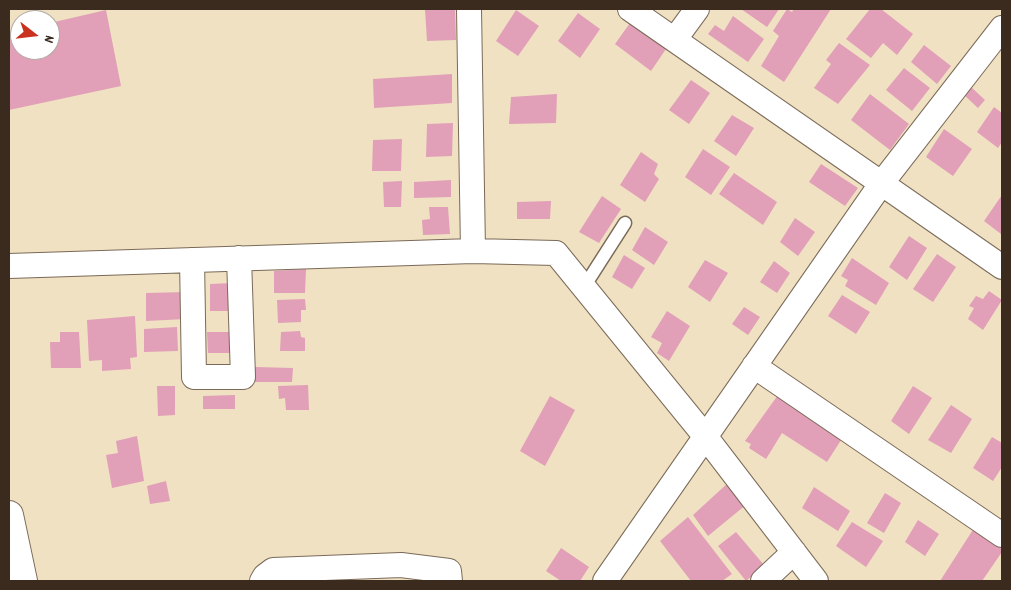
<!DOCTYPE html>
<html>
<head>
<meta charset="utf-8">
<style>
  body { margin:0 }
  #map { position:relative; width:1011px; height:590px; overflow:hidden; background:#f0e1c3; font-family:Dekko,sans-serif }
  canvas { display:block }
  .frame { position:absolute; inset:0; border:10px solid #3b2a1e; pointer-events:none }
  .north { position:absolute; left:10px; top:10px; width:50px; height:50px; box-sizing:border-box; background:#fff; border:1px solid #b1aaa5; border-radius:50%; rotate:106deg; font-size:14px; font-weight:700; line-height:20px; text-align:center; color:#3b2a1e }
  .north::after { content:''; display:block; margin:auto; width:18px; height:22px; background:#c8321e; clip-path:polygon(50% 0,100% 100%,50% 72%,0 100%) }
</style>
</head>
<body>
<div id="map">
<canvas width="1011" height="590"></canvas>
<div class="frame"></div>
<div class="north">N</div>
</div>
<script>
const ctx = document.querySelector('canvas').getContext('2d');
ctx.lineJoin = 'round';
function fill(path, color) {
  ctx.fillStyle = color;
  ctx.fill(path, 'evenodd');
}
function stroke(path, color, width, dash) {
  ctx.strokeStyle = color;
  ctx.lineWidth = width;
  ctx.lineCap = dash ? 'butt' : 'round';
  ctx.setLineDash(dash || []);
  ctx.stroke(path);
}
const building = new Path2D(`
  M 425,9 L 455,9 L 456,40 L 427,41 Z
  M 741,9 L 779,9 L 767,27 Z
  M 787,9 L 792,12 L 794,9 L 831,9 L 784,82 L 761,66 L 779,36 L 773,31 Z
  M 870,9 L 881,9 L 913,34 L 897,55 L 883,43 L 871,58 L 846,39 Z
  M 106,10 L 121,86 L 9,110 L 9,32 L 20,29 L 20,50 L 50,50 L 50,23 Z
  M 516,10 L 539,26 L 518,56 L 496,41 Z
  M 578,13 L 600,29 L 580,58 L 558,41 Z
  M 733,16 L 764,39 L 748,62 L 708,34 L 715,25 L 724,31 Z
  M 630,23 L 666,49 L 651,71 L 615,44 Z
  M 839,43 L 870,65 L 838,104 L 814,88 L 831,64 L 826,60 Z
  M 924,45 L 951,66 L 937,84 L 911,62 Z
  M 904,68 L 930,88 L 912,111 L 886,90 Z
  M 452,74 L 452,103 L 374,108 L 373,79 Z
  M 691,80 L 710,93 L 689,124 L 669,110 Z
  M 970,86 L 985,100 L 978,108 L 963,94 Z
  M 557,94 L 556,123 L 509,124 L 511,97 Z
  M 870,94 L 909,124 L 890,150 L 851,120 Z
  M 994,107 L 1002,113 L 1002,142 L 998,148 L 977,132 Z
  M 732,115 L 754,128 L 736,156 L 714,141 Z
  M 453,123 L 452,156 L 426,157 L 427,124 Z
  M 944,129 L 972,149 L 953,176 L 926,157 Z
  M 402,139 L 401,171 L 372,171 L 373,140 Z
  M 703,149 L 730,167 L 711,195 L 685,177 Z
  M 641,152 L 658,164 L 654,174 L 659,179 L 645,202 L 620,185 Z
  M 821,164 L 858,188 L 845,206 L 809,182 Z
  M 734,173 L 777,202 L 763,225 L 719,194 Z
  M 451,180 L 451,197 L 414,198 L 414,182 Z
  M 402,181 L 401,207 L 384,207 L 383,182 Z
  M 1002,195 L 1002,232 L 1001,234 L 984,221 Z
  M 602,196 L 621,209 L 599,243 L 579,232 Z
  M 551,201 L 550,219 L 517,219 L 517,202 Z
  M 429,207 L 448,207 L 450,234 L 423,235 L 422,220 L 430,219 Z
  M 795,218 L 815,232 L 798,256 L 780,242 Z
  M 645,227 L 668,242 L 654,265 L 632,250 Z
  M 909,236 L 927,248 L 907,280 L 889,267 Z
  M 937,254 L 956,267 L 933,302 L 913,289 Z
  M 624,255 L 645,268 L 632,289 L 612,277 Z
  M 852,258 L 889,283 L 876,305 L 845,286 L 848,280 L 841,276 Z
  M 705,260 L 728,273 L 710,302 L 688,287 Z
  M 774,261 L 790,273 L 777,293 L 760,282 Z
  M 306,269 L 305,293 L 274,293 L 274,271 Z
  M 232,283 L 232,311 L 210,311 L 210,284 Z
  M 989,291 L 1002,300 L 983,330 L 968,319 L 974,308 L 969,306 L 976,296 L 983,299 Z
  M 186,292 L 186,319 L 146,321 L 146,293 Z
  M 842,295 L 870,312 L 856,334 L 828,316 Z
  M 305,299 L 306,310 L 301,310 L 301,322 L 278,323 L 277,300 Z
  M 744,307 L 760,317 L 748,335 L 732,324 Z
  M 667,311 L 690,326 L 669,361 L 657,353 L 662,343 L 651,337 Z
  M 135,316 L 137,357 L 130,358 L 131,369 L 102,371 L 102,360 L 89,361 L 87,320 Z
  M 177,327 L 178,351 L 144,352 L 144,329 Z
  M 300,331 L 301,337 L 305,338 L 305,351 L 280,351 L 281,332 Z
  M 60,332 L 79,332 L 81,368 L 51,368 L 50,342 L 60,342 Z
  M 207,332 L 233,332 L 233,353 L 208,353 Z
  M 255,367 L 293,368 L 292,382 L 254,382 Z
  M 308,385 L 309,410 L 286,410 L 285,398 L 279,399 L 278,386 Z
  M 157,386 L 175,386 L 175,415 L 158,416 Z
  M 913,386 L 932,398 L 909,434 L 891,421 Z
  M 235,395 L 235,409 L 203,409 L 203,396 Z
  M 778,395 L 843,437 L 827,462 L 782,433 L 766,459 L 749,448 L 751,444 L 745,441 Z
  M 550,396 L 575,410 L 545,466 L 520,451 Z
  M 951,405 L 972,419 L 951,453 L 928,440 Z
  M 137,436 L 144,481 L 112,488 L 106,455 L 118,453 L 116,441 Z
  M 992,437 L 1002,443 L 1002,467 L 993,481 L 973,468 Z
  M 166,481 L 170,501 L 150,504 L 147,486 Z
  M 729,482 L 747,504 L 708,536 L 693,515 Z
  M 814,487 L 850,511 L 838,531 L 802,508 Z
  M 885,493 L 901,503 L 884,533 L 867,523 Z
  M 688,517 L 732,574 L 722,581 L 691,581 L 660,541 Z
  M 918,520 L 939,534 L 925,556 L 905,542 Z
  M 852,522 L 883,541 L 866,567 L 836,546 Z
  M 976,525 L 1002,543 L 1002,552 L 982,581 L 940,581 Z
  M 736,532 L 764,565 L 746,581 L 718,546 Z
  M 561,548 L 589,567 L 580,581 L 561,581 L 546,571 Z`);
const lane = new Path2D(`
  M 584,287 L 625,223`);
const street = new Path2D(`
  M 469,9 L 473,251
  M 630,9 L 1002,267
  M 675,39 L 697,9
  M 192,260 L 194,377 L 243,377 L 239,258
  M 9,266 L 473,251 L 556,253 L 705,436 L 816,581
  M 754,366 L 1002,535
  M 262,581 L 265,576 L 273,570 L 401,565 L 449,571 L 450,581
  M 605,581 L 881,184 L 1002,28
  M 763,581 L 794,552`);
const secondary = new Path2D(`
  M 9,515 L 23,581`);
fill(building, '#e19fb8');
stroke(lane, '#7a6a58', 15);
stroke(street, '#7a6a58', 26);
stroke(secondary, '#7a6a58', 30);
stroke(lane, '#fff', 12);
stroke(street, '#fff', 24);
stroke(secondary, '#fff', 28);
</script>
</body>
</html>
